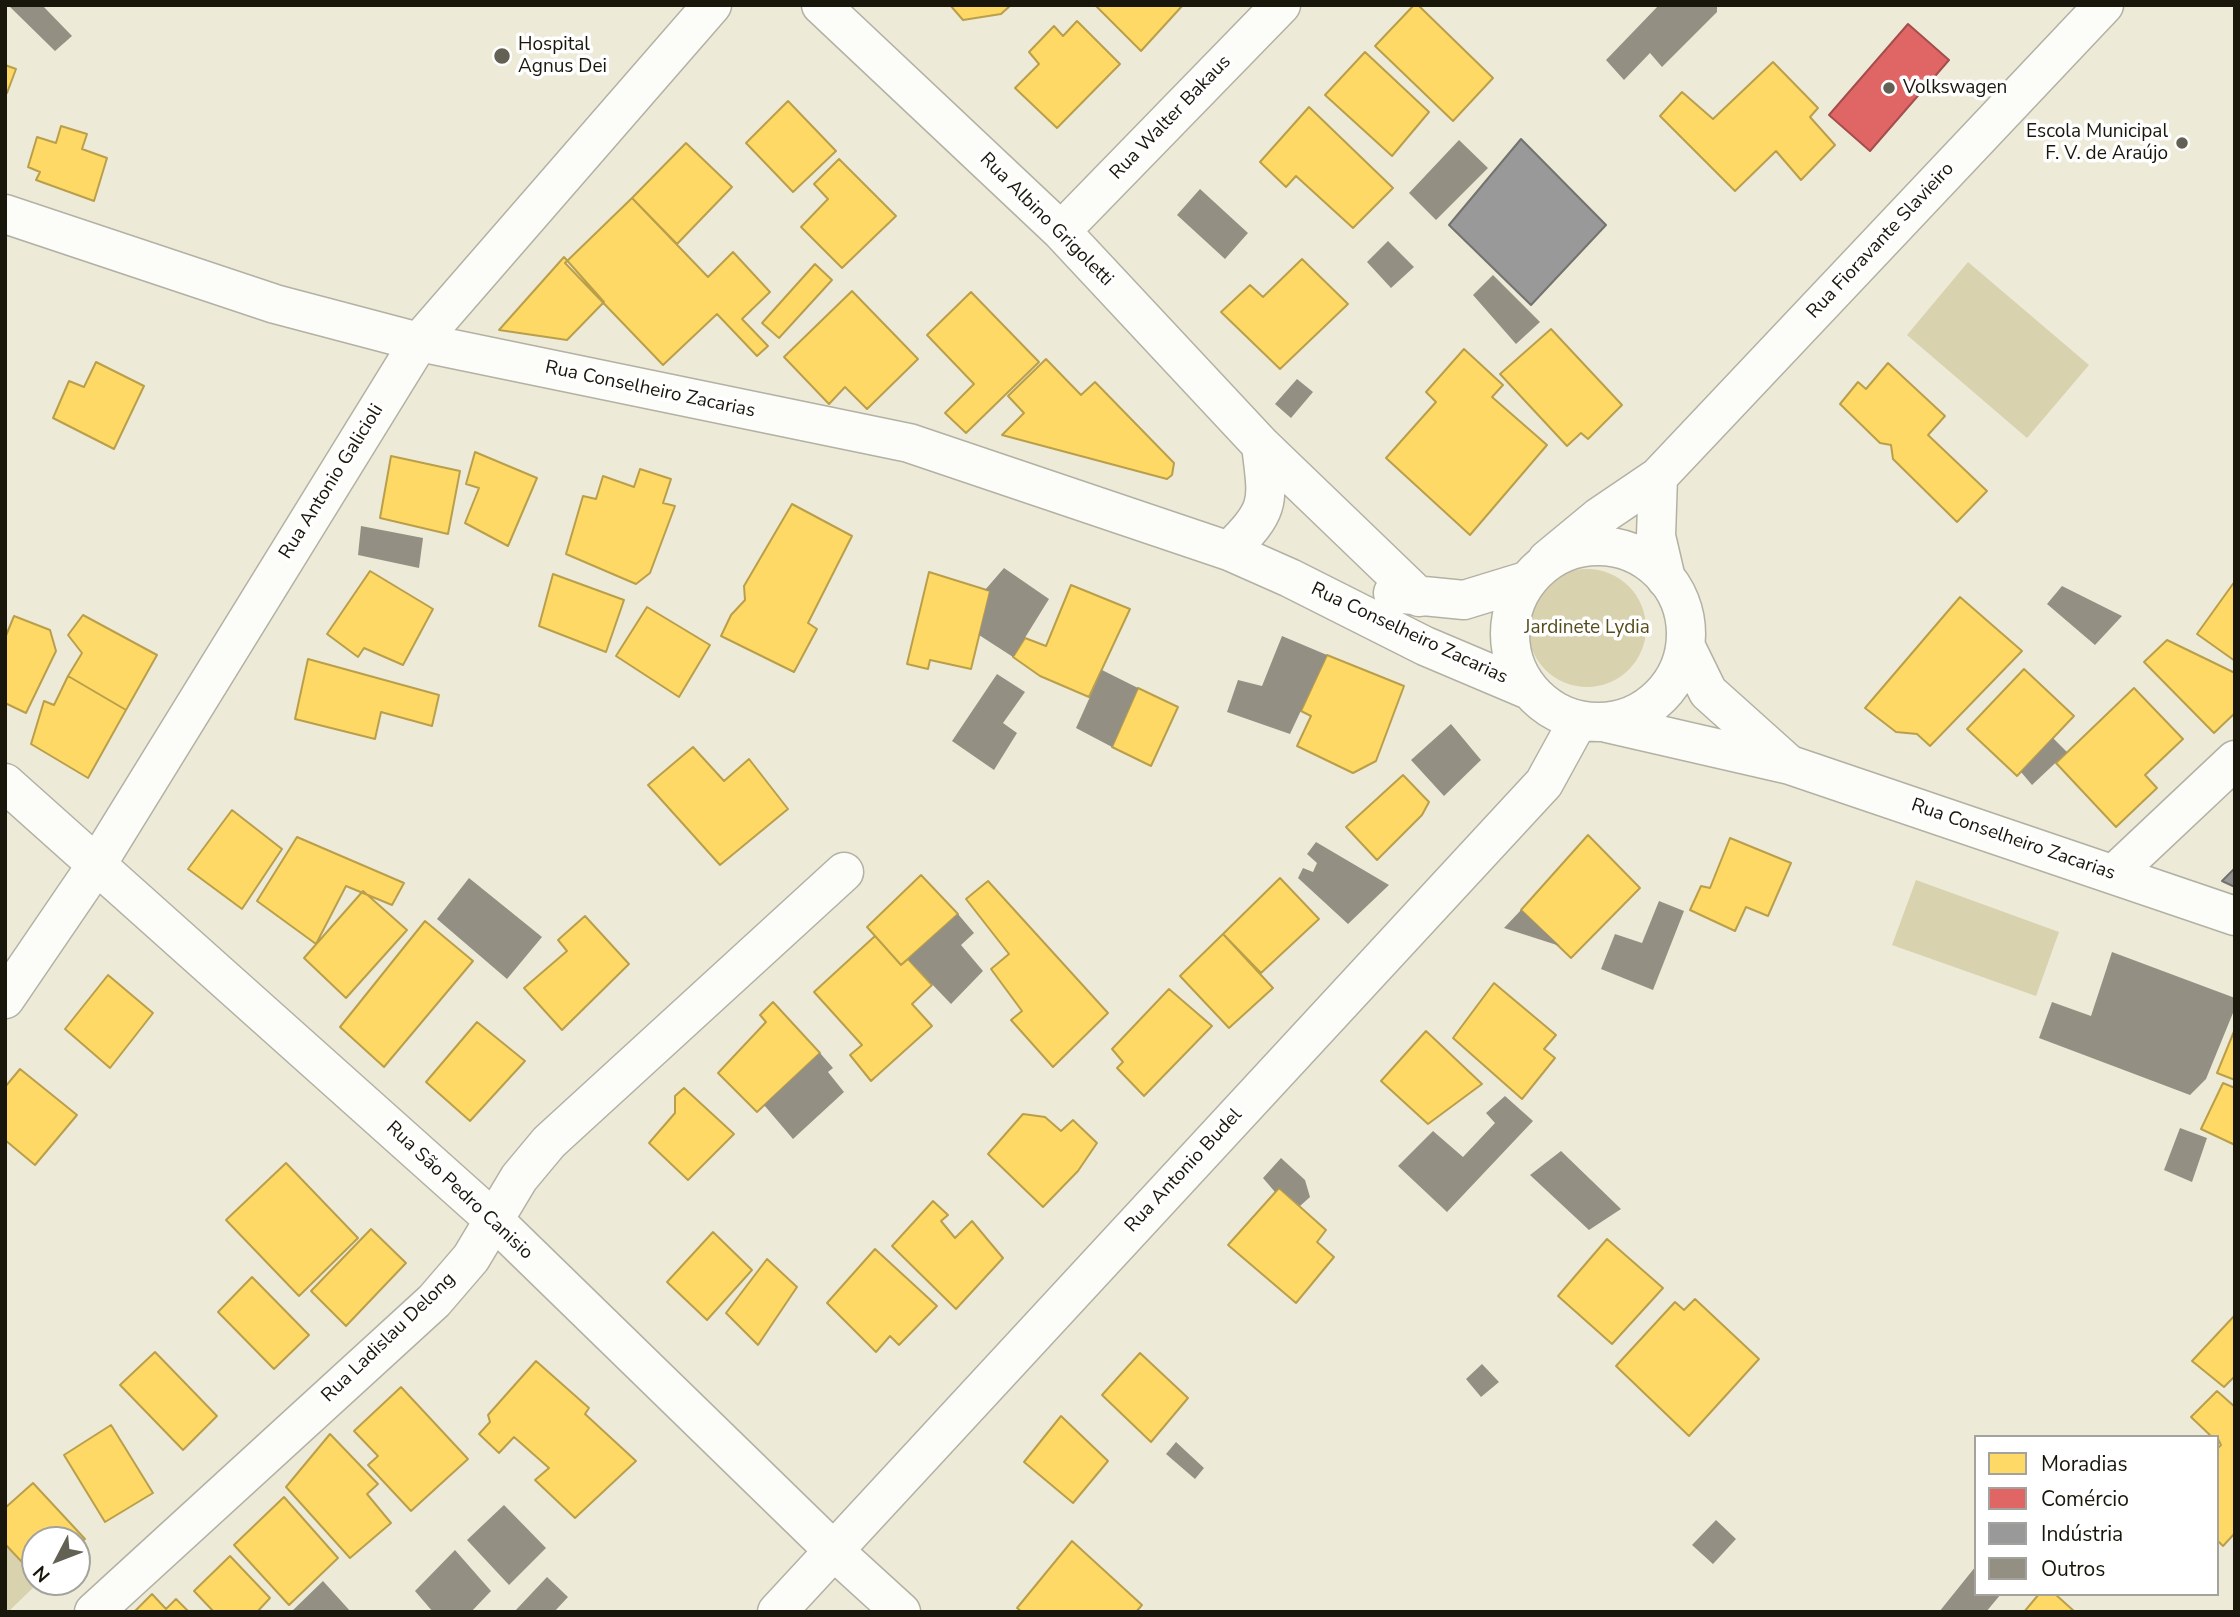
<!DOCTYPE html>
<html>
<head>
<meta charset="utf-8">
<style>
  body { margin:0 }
  #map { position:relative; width:2240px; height:1617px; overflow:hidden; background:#edead8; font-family:"Nunito Sans",sans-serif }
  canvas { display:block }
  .frame { position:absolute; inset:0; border:7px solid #19170b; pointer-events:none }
  .legend { position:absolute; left:1974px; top:1435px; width:245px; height:161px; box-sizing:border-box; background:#fff; border:2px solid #a3a29d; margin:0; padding:9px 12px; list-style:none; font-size:21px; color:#19170b }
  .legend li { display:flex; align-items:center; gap:14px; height:35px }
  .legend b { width:35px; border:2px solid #a3a29d }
  .north { position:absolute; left:21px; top:1526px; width:70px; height:70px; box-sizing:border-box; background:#fff; border:2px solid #a3a29d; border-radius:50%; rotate:228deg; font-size:19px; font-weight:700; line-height:28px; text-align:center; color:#19170b }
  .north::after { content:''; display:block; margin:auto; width:24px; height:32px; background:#636153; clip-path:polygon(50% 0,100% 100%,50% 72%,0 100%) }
</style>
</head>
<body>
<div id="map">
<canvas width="2240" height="1617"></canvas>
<div class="frame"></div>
<ul class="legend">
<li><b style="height:19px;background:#ffd966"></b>Moradias</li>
<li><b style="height:19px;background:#e06666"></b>Comércio</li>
<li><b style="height:19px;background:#999"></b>Indústria</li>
<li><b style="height:19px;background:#939083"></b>Outros</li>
</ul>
<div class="north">N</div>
</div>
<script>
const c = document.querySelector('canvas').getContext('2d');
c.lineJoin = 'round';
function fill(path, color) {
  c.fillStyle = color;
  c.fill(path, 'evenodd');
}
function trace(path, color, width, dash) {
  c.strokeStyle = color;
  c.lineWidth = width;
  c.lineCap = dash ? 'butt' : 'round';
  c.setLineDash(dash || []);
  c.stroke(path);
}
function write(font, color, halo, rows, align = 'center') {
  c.font = font + ' "Nunito Sans",sans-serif';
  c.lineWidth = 7;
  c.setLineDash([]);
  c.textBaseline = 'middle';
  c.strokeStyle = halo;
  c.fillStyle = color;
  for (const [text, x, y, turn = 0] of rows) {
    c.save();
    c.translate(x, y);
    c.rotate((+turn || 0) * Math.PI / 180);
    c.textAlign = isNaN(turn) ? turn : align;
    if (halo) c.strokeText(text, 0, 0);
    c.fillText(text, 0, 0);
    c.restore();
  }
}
fill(new Path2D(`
  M1968,262L2089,365L2027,438L1907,335Z
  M1528 628a59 59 0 1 1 118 0a59 59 0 1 1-118 0Z
  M1916,880L2059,932L2036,996L1892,945Z
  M5,1544L35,1576V1582H39L8,1612H5Z`), '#d9d2ae');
const homes = new Path2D(`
  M950,5H1011L1001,14L963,20Z
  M1183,5L1141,51L1096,6L1097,5Z
  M1414,5H1418L1493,78L1453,121L1375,46Z
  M1077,21L1120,64L1057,128L1015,88L1039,64L1029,52L1054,26L1063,36Z
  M1365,52L1429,112L1392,156L1325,95Z
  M1773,62L1818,108L1810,117L1835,145L1801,180L1776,151L1735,191L1660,116L1682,92L1713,119Z
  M5,65L16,69L7,93H5Z
  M788,101L836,151L793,192L746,143Z
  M1309,107L1393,188L1353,228L1296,176L1286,187L1260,162Z
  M61,126L87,134L82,149L107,158L94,201L36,180L40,172L28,167L37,137L56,143Z
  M686,143L732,187L677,244L632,198Z
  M839,159L896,216L842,268L801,227L828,199L814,184Z
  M632,198L708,277L733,252L770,292L742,319L768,346L757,356L717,314L663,365L565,263Z
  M564,257L604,302L567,340L499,330Z
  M1302,259L1348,304L1280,369L1221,312L1250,285L1263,297Z
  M815,264L832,280L779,338L762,323Z
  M852,291L918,359L867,409L845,387L829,404L784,357Z
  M971,292L1039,362L966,433L945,413L974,384L927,335Z
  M1551,329L1622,405L1588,439L1581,433L1567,446L1500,374Z
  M1464,349L1503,385L1492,397L1547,445L1470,535L1386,458L1436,402L1426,392Z
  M1046,359L1081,395L1095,382L1174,463L1172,475L1167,479L1002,435L1024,413L1008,396Z
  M96,362L144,386L114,449L53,418L69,381L84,387Z
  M1888,363L1945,416L1928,435L1987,491L1957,522L1893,459L1891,445L1880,443L1840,404L1858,382L1866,389Z
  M475,452L537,478L508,546L465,523L479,488L466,484Z
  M391,456L460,471L448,534L380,518Z
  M640,469L671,479L663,503L675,506L650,573L636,584L566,554L583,496L596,499L603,476L634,487Z
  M792,504L852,536L808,623L817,629L794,672L721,636L731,615L745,600L744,586Z
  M370,571L433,609L403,665L364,648L358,657L327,634Z
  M929,572L990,591L971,669L930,660L928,669L907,664Z
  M553,574L624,600L606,652L539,626Z
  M2235,581V661L2197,634Z
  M1071,585L1130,609L1089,697L1040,676L1013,657L1025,638L1046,646Z
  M1960,597L2022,651L1930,746L1917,734L1896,732L1865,708Z
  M647,607L710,645L679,697L616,656Z
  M83,615L157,655L126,710L68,676L82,653L68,635Z
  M14,616L50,630L56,651L26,713L5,703V638Z
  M2167,640L2235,673V713L2214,733L2144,662Z
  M1327,655L1404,686L1376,761L1353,773L1297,746L1311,716L1301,711Z
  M308,659L439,695L432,726L381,712L375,739L295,719Z
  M2024,669L2074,716L2017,776L1967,729Z
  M68,676L126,710L88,778L31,744L44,701L54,705Z
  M1138,688L1178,707L1151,766L1112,747Z
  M2134,688L2183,739L2145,775L2157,788L2116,827L2056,763Z
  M693,747L724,781L749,759L788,809L720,865L648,785Z
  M1403,775L1429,802L1422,815L1377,860L1346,827Z
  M232,810L282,849L242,909L188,869Z
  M1588,835L1640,888L1571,958L1521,910Z
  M297,837L404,883L392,905L346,886L316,944L257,901Z
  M1730,838L1791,863L1768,916L1746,907L1735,931L1690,910L1701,886L1710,888Z
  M921,875L958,914L901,965L867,927Z
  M1280,878L1319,919L1261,973L1223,934Z
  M988,881L1108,1013L1053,1067L1011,1020L1022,1011L991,969L1009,954L966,899Z
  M363,891L407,930L346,998L304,958Z
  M585,916L629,964L562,1030L524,988L567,951L558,940Z
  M425,921L473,961L384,1067L340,1027Z
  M1223,934L1273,988L1229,1028L1180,976Z
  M875,936L901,965L908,959L932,985L912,1004L932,1026L871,1081L850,1055L862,1045L814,992Z
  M108,975L153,1013L110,1068L65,1029Z
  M1494,983L1556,1035L1544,1049L1555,1058L1522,1099L1453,1038Z
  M1169,989L1212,1026L1144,1096L1117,1068L1123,1062L1112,1049Z
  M773,1002L820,1053L757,1112L718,1073L766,1022L760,1015Z
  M477,1022L525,1061L470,1121L426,1082Z
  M2235,1029V1080L2217,1073Z
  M1426,1031L1482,1084L1428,1124L1381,1081Z
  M20,1069L77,1115L35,1165L5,1140V1087Z
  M2223,1083L2235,1088V1145L2201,1129Z
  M684,1088L734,1134L688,1180L649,1143L675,1113V1096Z
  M1023,1114L1045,1117L1061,1131L1073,1120L1097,1143L1078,1171L1043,1207L988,1154Z
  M286,1163L358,1238L299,1296L226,1220Z
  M1279,1188L1326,1230L1317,1242L1334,1257L1296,1303L1228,1245Z
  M933,1201L948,1215L941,1221L955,1238L972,1221L1003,1258L956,1309L892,1246Z
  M371,1229L406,1263L346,1326L311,1291Z
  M713,1232L752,1270L707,1320L667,1282Z
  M1607,1239L1663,1288L1612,1344L1558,1296Z
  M875,1249L937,1306L899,1345L890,1336L876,1352L827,1303Z
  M767,1259L797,1287L758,1345L726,1313Z
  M252,1277L309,1335L274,1369L218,1312Z
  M1695,1299L1759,1359L1689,1436L1616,1366L1675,1302L1684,1310Z
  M2235,1315V1376L2224,1387L2192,1361Z
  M155,1352L217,1416L183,1450L120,1385Z
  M1140,1353L1188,1398L1151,1442L1102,1395Z
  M536,1361L589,1408L585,1414L636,1461L575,1518L535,1480L549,1468L514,1437L499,1453L479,1434L490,1422L488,1415Z
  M401,1387L468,1459L411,1511L368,1465L378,1456L354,1431Z
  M2217,1391L2235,1407V1533L2223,1546L2217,1540V1449L2221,1445L2217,1437H2212L2191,1417Z
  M1061,1416L1108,1461L1073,1503L1024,1462Z
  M111,1425L153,1493L105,1522L64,1455Z
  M330,1434L378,1484L367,1494L391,1523L350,1558L286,1487Z
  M33,1483L85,1539L77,1546V1540H35V1576L5,1544V1508Z
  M284,1497L338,1558L289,1605L234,1545Z
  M1072,1541L1142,1605L1136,1612H1022L1017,1608Z
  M230,1556L270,1598L257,1612H214L194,1591Z
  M152,1594L166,1609L176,1599L189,1612H134Z
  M2039,1594H2055L2075,1612H2024Z`);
fill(homes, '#ffd966');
trace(homes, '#ba9f4b', 2);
const shops = new Path2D(`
  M1908,24L1949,60L1870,151L1829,115Z`);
fill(shops, '#e06666');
trace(shops, '#a44e4b', 2);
const industry = new Path2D(`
  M1521,139L1606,225L1531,305L1449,225Z
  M2235,868V887L2222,881Z`);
fill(industry, '#999');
trace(industry, '#73726e', 2);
fill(new Path2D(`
  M8,5H42L72,36L55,51Z
  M1659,5H1717V12L1662,67L1650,53L1624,80L1606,60Z
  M1459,140L1488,168L1436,220L1409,193Z
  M1200,189L1248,233L1225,259L1177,215Z
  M1388,241L1414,267L1391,288L1367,262Z
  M1493,275L1540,322L1516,344L1473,295Z
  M1297,379L1313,392L1291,418L1275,404Z
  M361,526L423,538L419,568L358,555Z
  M1004,568L1049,599L1013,657L979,635L990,591L985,590Z
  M2062,586L2122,616L2095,645L2047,604Z
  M1282,636L1327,655L1290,734L1227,712L1238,680L1262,686Z
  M1102,670L1138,688L1112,747L1076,728Z
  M997,674L1025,692L1003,723L1017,733L994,770L952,741Z
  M1451,724L1481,760L1444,796L1411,760Z
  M2053,738L2067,752L2032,785L2021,772Z
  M1316,842L1389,885L1348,924L1298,878L1303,868L1313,872L1317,863L1307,854Z
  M469,878L542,937L507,979L437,919Z
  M1659,901L1684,911L1653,990L1601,969L1615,934L1642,943Z
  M1521,910L1560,946L1504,928Z
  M958,914L974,933L961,945L983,971L951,1004L908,959Z
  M2112,952L2235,998V1008L2206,1079L2190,1095L2039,1038L2052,1002L2091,1016Z
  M820,1053L833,1068L828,1072L844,1092L793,1139L764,1105Z
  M1505,1096L1533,1121L1447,1212L1398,1166L1433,1131L1463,1157L1495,1123L1486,1113Z
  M2180,1128L2207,1138L2192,1182L2164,1170Z
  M1561,1151L1621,1209L1589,1230L1530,1175Z
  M1281,1158L1305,1180L1310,1197L1300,1206L1279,1188L1275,1192L1263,1178Z
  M1482,1364L1499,1382L1481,1397L1466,1379Z
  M1176,1442L1204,1468L1195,1479L1166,1454Z
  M504,1505L546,1548L509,1585L467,1540Z
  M1716,1520L1736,1539L1713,1564L1692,1545Z
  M455,1550L491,1591L471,1612H433L415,1591Z
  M1976,1566V1594H2001L1986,1612H1939Z
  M547,1577L568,1597L554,1612H514Z
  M323,1581L351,1612H291Z`), '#939083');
const minor = new Path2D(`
  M821,5L1061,231L1261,445L1419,597
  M5,214L275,304L419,342L909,443L1229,551L1290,578L1425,646L1529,690
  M1061,231L1281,5
  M1658,477L1656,536L1666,579
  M1510 634a88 88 0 1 1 176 0a88 88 0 1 1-176 0Z
  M1229,551C1272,508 1268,503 1261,445
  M1547,560L1599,517L1658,477L2104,5
  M1393,593L1464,600L1526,581
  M1686,647L1708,692L1786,762
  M1607,723L1790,765L2235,916
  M5,783L495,1221L833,1550L901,1612
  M2114,874L2235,760
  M5,999L97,864L419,342L712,5
  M94,1612L434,1301L471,1258L519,1178L549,1142L844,872
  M777,1612L1544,783L1578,721`);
trace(minor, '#b3b1a3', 41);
trace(minor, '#fcfcf9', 38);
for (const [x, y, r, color] of [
  [502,56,9,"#636153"],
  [1889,88,7,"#636153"],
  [2182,143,7,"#636153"]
]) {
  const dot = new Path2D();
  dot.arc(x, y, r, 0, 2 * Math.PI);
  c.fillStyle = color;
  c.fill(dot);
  trace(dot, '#fff', 2.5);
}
write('19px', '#19170b', '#fff', [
  ["Hospital",518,45],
  ["Agnus Dei",518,67],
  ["Volkswagen",1903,88],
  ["Escola Municipal",2168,132,"right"],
  ["F. V. de Araújo",2168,154,"right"]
], 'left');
write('19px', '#19170b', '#fff', [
  ["Rua Walter Bakaus",1171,118,-46],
  ["Rua Albino Grigoletti",1046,220,45],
  ["Rua Fioravante Slavieiro",1881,241,-47],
  ["Rua Conselheiro Zacarias",650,390,12],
  ["Rua Antonio Galicioli",332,482,-58],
  ["Rua Conselheiro Zacarias",1409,634,25],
  ["Rua Conselheiro Zacarias",2013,840,19],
  ["Rua Antonio Budel",1184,1171,-47],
  ["Rua São Pedro Canisio",459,1191,43],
  ["Rua Ladislau Delong",389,1338,-44]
]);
write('19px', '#564d1a', '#fff', [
  ["Jardinete Lydia",1587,628]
]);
</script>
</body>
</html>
